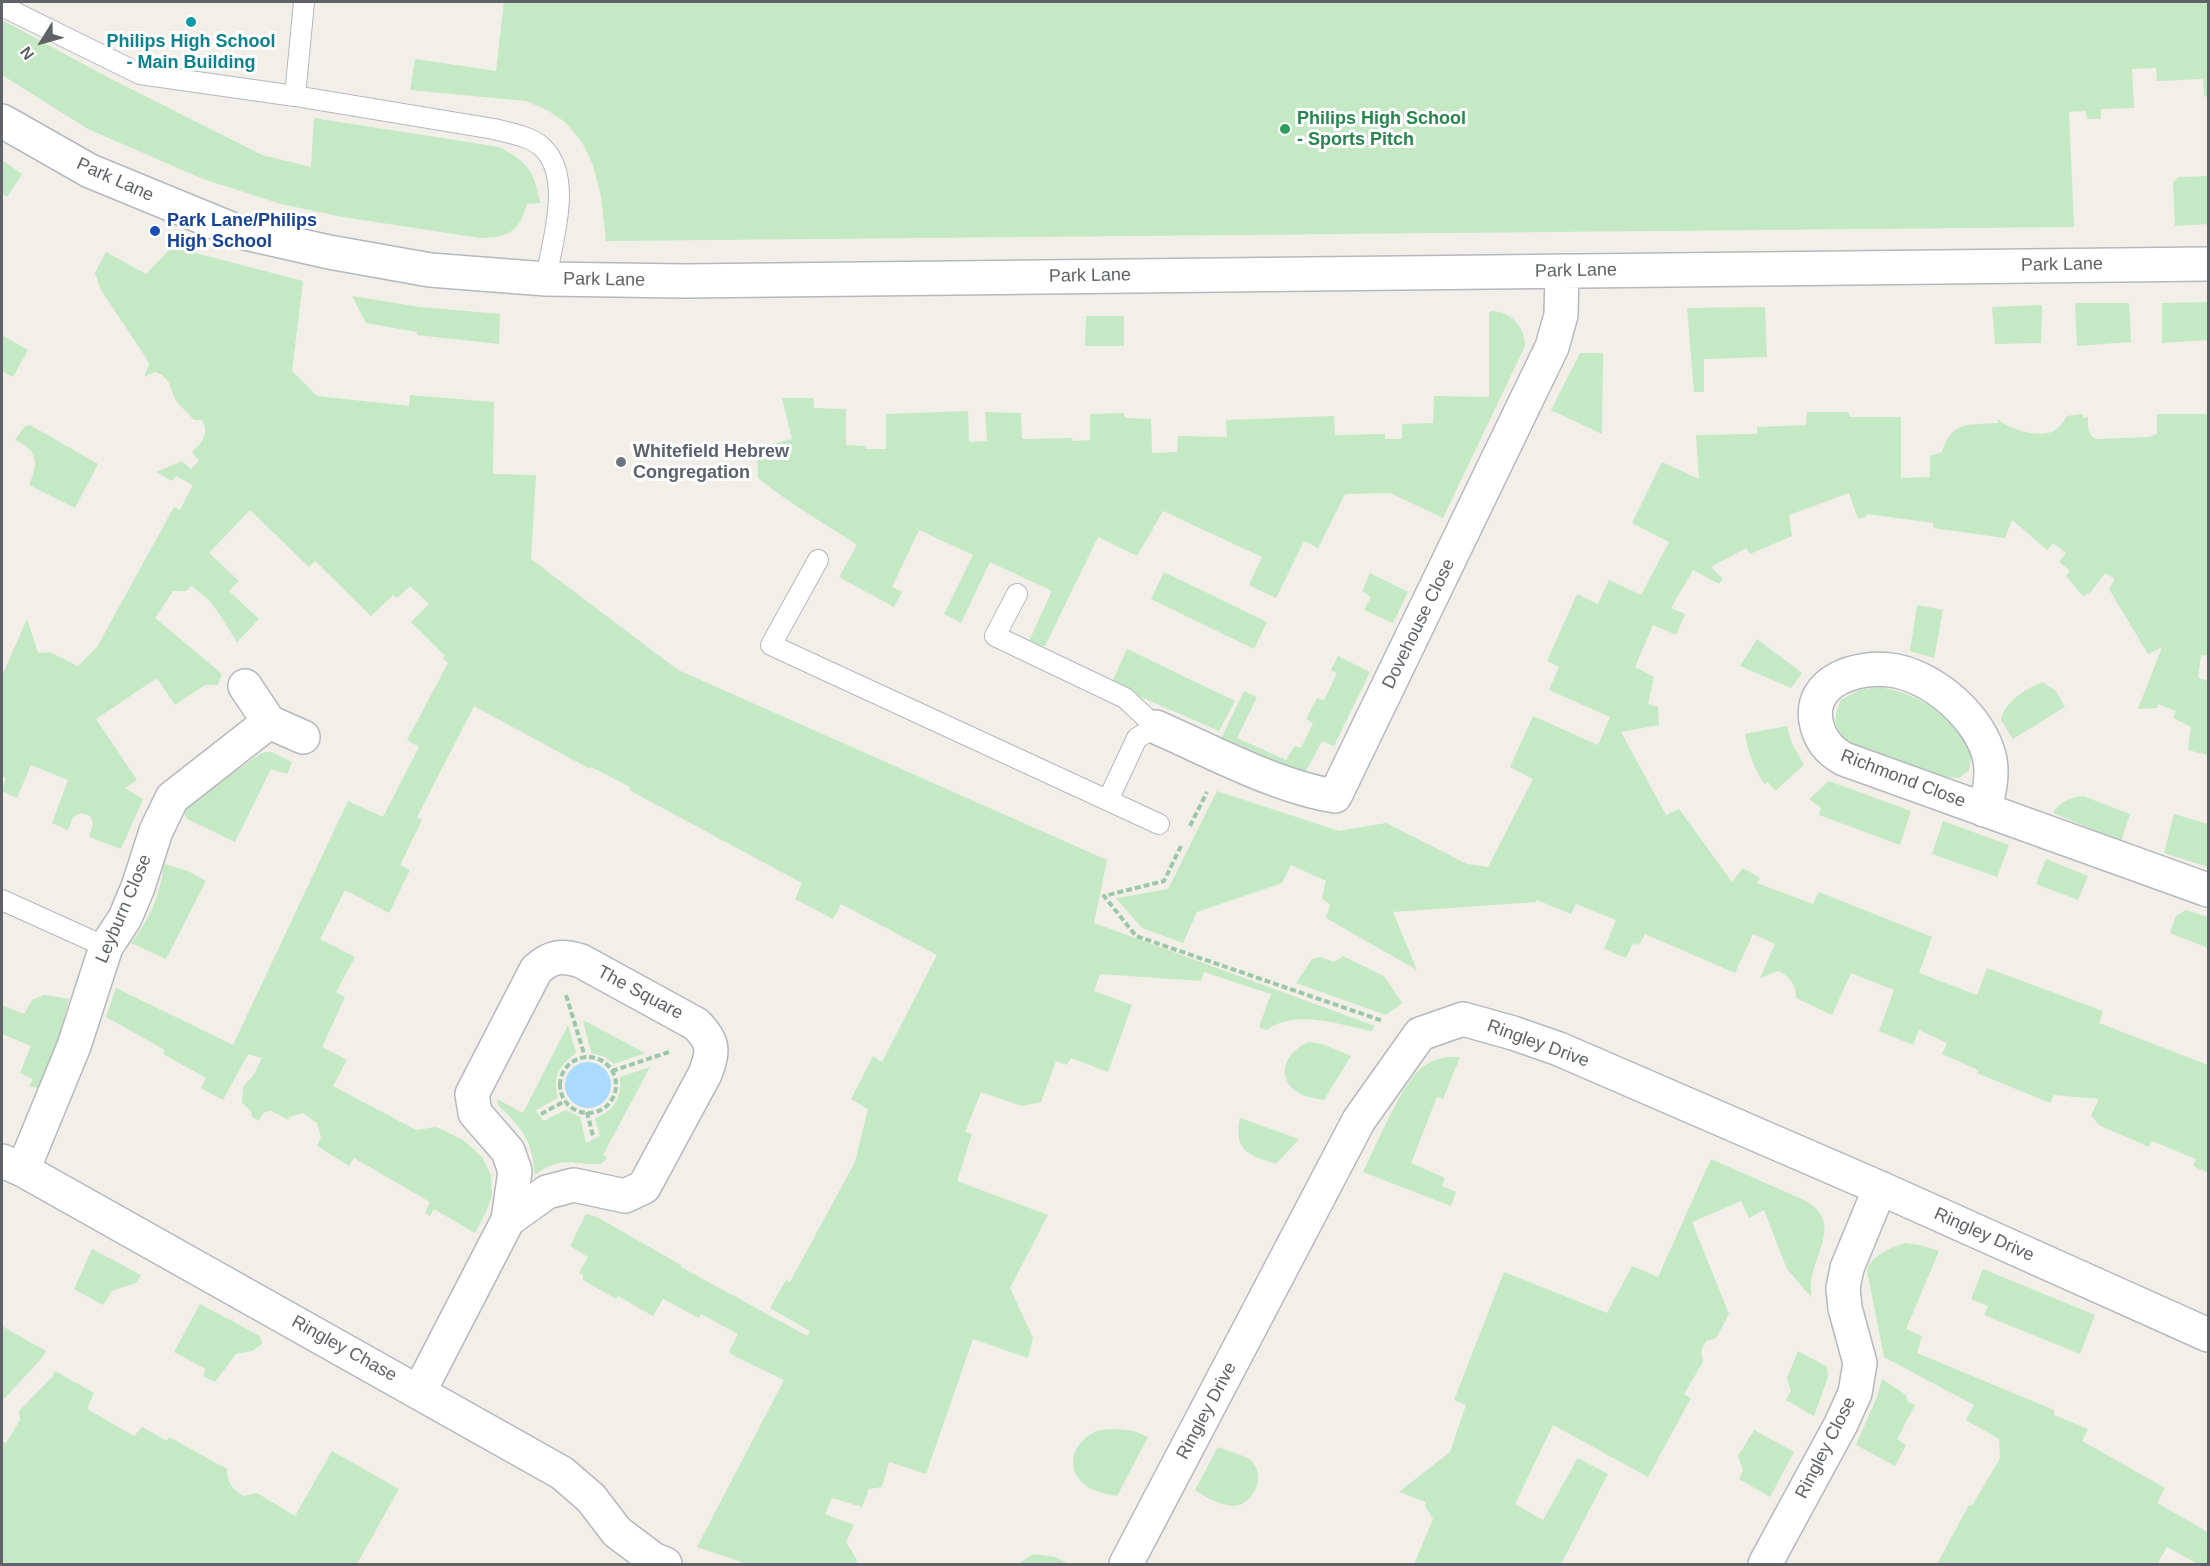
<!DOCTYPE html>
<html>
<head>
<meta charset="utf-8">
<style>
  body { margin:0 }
  #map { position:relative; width:2210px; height:1566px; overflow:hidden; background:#f1efe8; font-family:Helvetica,sans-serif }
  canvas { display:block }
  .frame { position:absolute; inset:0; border:3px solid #5f6368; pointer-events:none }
  .north { position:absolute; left:12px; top:12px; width:60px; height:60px; -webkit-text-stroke:4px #fff; paint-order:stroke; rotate:233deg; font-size:16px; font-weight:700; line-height:24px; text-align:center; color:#5f6368 }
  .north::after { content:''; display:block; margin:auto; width:21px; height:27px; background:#5f6368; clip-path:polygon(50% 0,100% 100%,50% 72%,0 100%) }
</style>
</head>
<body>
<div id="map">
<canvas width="2210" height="1566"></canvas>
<div class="frame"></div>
<div class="north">N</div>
</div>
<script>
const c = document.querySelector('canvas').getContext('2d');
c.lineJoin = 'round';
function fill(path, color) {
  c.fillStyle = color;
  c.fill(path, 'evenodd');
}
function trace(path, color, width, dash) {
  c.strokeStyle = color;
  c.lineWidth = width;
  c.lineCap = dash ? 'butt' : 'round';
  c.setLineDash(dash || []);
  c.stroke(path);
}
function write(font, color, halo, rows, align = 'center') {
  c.font = font + ' Helvetica,sans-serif';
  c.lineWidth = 6;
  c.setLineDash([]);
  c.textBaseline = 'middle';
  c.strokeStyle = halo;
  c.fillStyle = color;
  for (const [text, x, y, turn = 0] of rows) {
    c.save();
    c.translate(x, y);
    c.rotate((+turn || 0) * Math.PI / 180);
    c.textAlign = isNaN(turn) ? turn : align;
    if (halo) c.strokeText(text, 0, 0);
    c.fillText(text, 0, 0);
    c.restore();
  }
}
fill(new Path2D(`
  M504,2H2208V96L2204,97L2203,79L2157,81L2156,68L2132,69L2134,108L2101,109V119H2087L2086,111L2069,112L2074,227L606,241L601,196L593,165L582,142L565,122L547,110L526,101L410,90L415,59L496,71Z
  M2,20L111,79L262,155L311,167L314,118L499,147C527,161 535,172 540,203L527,204C519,232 509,237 480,238L343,217L281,204L203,179L88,129L2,75Z
  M2,160L22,174L7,197L2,194Z
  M2208,176V224L2175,226L2173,182L2179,177Z
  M172,247L303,281L292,371L317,396L409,406L410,395L494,402L493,474L536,475L531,559L678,670L1107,860L1094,923L1375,1026L1371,1031C1337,1024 1297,1009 1266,1030L1259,1027L1271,994L1204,972L1201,981L1100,974L1094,991L1132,1005L1108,1072L1071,1058L1067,1065L1056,1061L1041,1102L1022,1106L981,1092L965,1132L972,1134L957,1181L1048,1215L1010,1288L1033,1338L1028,1358L973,1339L926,1474L889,1462L882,1487L869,1489L862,1507L832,1498L825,1514L854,1525L846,1542L857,1560L856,1564H747L697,1547L784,1380L736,1357L729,1352L738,1334L701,1314L699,1318L663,1299L653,1316L618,1296L616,1299L583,1280V1275L579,1273L588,1257L570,1246L586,1214L597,1217L681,1265V1267L807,1336L810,1331L770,1308L786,1280L790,1282L855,1162L868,1109L851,1099L873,1056L882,1062L937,955L841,904L833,919L795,899L802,883L629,790L630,787L591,767L590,769L474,706L417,817L422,820L400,865L410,870L389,913L345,890L320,939L355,957L336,992L345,997L322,1047L347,1060L333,1086L416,1130L436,1127L447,1132L463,1140L482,1157L491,1175L492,1196L486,1212L475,1233L434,1209L430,1216L425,1213L430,1202L354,1158L349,1166L317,1146L321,1137L317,1123L303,1113L289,1117L288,1120L272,1111L265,1112L258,1121L251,1116L252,1113L242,1102L243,1087L253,1076L262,1058L248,1054L223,1100L201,1088L206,1078L163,1054L165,1050L106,1017L116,988L233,1045L348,801L383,817L419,747L407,740L448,663L443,658L445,656L411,622L429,604L410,586L397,598L393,595L371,616L315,561L309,567L250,510L209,553L239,581L229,591L259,619L237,642L216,609L208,599L191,586L186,591H173L155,618L222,674L218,685H205L175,705L157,678L96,719L137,780L125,788L143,799L121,849L89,837L93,824L90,816L81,813L73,817L68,830L52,823L68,780L31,765L17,798L2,791L6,778L2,776V670L4,671L27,619L38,653L50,652L78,666L97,647L174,507L180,510L193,485L176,476L172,481L156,472L182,461L191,469L199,461L192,452C202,443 210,433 202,420H194C189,414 182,408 177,402C169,390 173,378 155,372L144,377L149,365L147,359L101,290L95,273L106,252L146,274Z
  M352,296L420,307L500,314L499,344L417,335V332L366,323Z
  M2208,302V340L2162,343V303Z
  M2075,303H2129L2131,342L2077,346Z
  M2042,305L2041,343L1995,344L1992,307Z
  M1765,307L1767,357L1704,359V392H1694L1687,308Z
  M1491,311C1510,311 1525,326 1525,346L1443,518L1390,493L1345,494L1318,548L1304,541L1276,598L1249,585L1262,557L1163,511L1137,556L1098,537L1045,646L1028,643L1052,591L990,562L961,623L944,614L973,555L919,530L892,587L902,592L894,607L839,577L857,545C824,523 789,503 758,478L757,448L792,439L782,398H813L814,408L846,409V445L865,446L866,449H886V414L968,411L969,442L987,441L985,412L1021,413L1022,439L1072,438L1073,441L1090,440V414L1124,413L1125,418L1151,419L1152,453L1177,452L1178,436L1227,437L1226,420L1334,416L1335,435L1385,434V439H1402V424L1433,423L1434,396L1489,397V314Z
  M1086,316H1124V346H1085Z
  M2,335L28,350L13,377L2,371Z
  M1580,353H1603L1602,434L1551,410Z
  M1807,412H1848L1850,417H1901V478L1930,477V456L1942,452C1952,420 1969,425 1998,423V419C2009,430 2039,438 2054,431C2060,427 2064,421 2067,416L2083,414V418L2088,417C2088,426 2087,435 2096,439L2149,437L2157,434V414H2208V656L2201,655L2198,678L2208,681V755L2188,750L2191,727L2173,718L2176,711L2158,704L2157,708L2138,709L2162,647L2148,654L2109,589L2115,579L2105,573L2091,592L2083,596L2066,576L2070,571L2059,562L2066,553L2053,543L2047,550L2012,520L2005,538L1933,528V523L1867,514L1866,517L1858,519L1849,493L1789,515L1792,536L1750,554L1746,548L1711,567L1723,579L1719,584L1693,570L1671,608L1685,614L1676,635L1653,625L1635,667L1654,677L1648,704L1658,707L1659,725L1621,732L1666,815L1679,809L1732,882L1743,868L1760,878L1757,883L1813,904L1819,892L1932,937L1919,973L1977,995L1987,968L2103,1011L2099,1023L2208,1065V1173L2193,1166L2196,1159L2152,1141L2149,1147L2099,1125L2091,1115L2099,1099L2054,1095L2050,1103L1977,1073L1978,1070L1942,1054L1947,1043L1919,1030L1913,1045L1879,1031L1894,990L1851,973L1832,1015L1796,998C1796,985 1791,977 1778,971L1760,978L1775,944L1753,934L1735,973L1645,934L1639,945L1633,943L1626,958L1604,949L1616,920L1576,904L1571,914L1537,900L1536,902L1393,912L1417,970L1326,918L1330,905L1322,898L1326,881L1291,865L1282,883L1197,912L1183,943L1142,928L1116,898L1168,889L1217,791L1339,831L1386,823L1467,864L1488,867L1533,779L1510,767L1533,716L1598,745L1610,717L1549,690L1559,667L1547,661L1577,594L1598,604L1609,580L1641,595L1669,542L1632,523L1662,462L1699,479L1696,435L1757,434V427L1806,425Z
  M30,425L98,464L75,508L29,485C39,463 38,450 15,440L24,427Z
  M1164,572L1267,622L1254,649L1151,599Z
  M1370,573L1408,592L1393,623L1364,610L1371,597L1362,591Z
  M1917,605L1943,610L1934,658L1910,651Z
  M1757,639L1802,673L1791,688L1740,666Z
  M1127,649L1235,701L1219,731L1111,684Z
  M1338,656L1370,672L1334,746L1322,741L1305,773L1216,749L1244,691L1257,697L1237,738L1286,760L1295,746L1301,748L1313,723L1306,719L1317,698L1324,700L1337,673L1331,670Z
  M2042,682L2056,691L2065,707L2013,739L2001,720C2005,701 2024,690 2042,682Z
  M1879,687C1920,694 1953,716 1972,753L1969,770L1959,778L1947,777L1850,745C1834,732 1832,719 1841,700L1859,690Z
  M1787,726L1792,744L1804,765L1775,791L1768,782L1764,784C1754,767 1748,753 1745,734Z
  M266,752H272L292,762L287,774L271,769L235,842L187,819L183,812L185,807L260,754Z
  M1829,781L1911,811L1900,845L1819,815L1821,808L1809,799Z
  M2083,796L2130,814L2121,841L2053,813C2059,802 2071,797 2083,796Z
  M2174,814L2208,824V867L2164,853Z
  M1943,821L2009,845L1997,877L1932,854Z
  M2046,859L2088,876L2078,900L2036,884Z
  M164,864L188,871L206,881L166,959L131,943C149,921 161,893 164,864Z
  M2186,910L2208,917V948L2170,933L2176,916Z
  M1343,956L1384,976L1402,1003L1386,1015L1296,983L1312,959L1321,957L1334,962Z
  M45,995L69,999L57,1045L41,1089L29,1086L33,1079L20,1073L31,1046L2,1034V1005L24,1014L33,999Z
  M583,1020L645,1053L614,1064L605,1057L591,1053Z
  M568,1025L576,1053C559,1066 552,1077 558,1098L536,1110L543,1121L566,1110L580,1117L586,1143L600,1136L595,1118C614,1111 622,1098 620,1077L650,1067L603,1155L607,1158L601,1164C570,1165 563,1155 535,1175C532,1140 523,1129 498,1105L497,1099L523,1113Z
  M1309,1042L1322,1044L1351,1056L1324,1100C1314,1098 1304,1097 1296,1091C1274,1075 1288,1050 1309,1042Z
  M1447,1057H1460L1443,1099L1437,1097L1411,1163L1445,1178L1442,1186L1456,1192L1451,1206L1363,1172C1376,1146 1401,1085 1421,1068C1429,1062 1437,1059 1447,1057Z
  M1240,1118L1299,1139L1276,1164C1247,1154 1234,1152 1240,1118Z
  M1711,1159L1804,1200C1841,1220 1818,1247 1812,1277C1810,1283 1811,1290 1811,1297L1787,1269L1764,1210L1749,1218L1741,1201L1692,1222L1729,1314L1716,1338L1706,1341L1701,1351L1703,1362L1684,1394L1691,1398L1648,1477L1553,1425L1515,1504L1543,1520L1578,1458L1608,1474L1561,1564H1414L1433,1519L1425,1506L1426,1502L1399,1492L1450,1452L1466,1405L1454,1400L1504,1272L1607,1313L1632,1266L1658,1277Z
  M1905,1243L1920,1245L1939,1251L1906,1329L1922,1336L1917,1353L2054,1410V1415L2088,1429L2082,1441L2165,1488L2157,1503L2208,1532V1548L2206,1552L2208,1554V1564H2198L2167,1547L2157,1564H1937L1969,1505L1972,1506L2000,1458L1999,1439L1966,1420L1974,1405L1884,1357L1867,1270C1873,1254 1890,1248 1905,1243Z
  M92,1249L141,1275L136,1283L112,1291L103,1305L74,1289Z
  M1983,1269L2095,1315L2080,1354L1984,1315L1988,1306L1971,1299Z
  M200,1304L260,1336L262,1344L252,1351L236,1354L215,1382L203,1376L206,1369L174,1352Z
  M2,1326L46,1351L42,1358L2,1401Z
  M1798,1351L1827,1367L1828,1377L1814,1416L1786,1400L1791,1391L1787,1378Z
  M55,1371L94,1393L87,1409L134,1436L142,1427L167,1441L169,1437L227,1469C227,1483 232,1488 243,1496L257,1493L295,1516L332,1451L399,1489L357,1564H2V1441L6,1443L20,1420L19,1411L52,1377Z
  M1882,1379L1906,1395L1908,1402L1915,1405L1897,1439L1906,1445L1895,1466L1856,1445L1877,1397Z
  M1114,1429L1134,1431L1148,1437L1117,1496C1106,1494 1095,1492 1085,1485C1064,1468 1073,1442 1095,1432C1100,1429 1108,1430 1114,1429Z
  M1754,1430L1794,1452L1770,1497L1739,1479L1743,1470L1738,1456Z
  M1218,1447C1227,1451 1240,1454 1249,1459C1266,1472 1257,1499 1239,1505C1227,1509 1205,1497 1195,1490Z
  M1033,1554L1055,1557L1069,1564H1018Z`), '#c5e8c5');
fill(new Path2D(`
  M565 1085a23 23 0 1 1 46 0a23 23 0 1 1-46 0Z`), '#aadaff');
const lane = new Path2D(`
  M2,6L140,74L295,96L494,129C509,133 530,136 542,147C574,177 552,241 546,279
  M295,96L304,2
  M818,560L771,645L1159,824
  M1017,594L995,636L1125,698L1156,727L1137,738L1108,800
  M2,900L106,947`);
const street = new Path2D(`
  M2,121L90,171L236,231L329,252L430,270L546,279L684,281L2208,264
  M245,686L269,722L303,737
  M1156,727C1211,751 1277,787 1335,796L1552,347L1561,315L1562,271
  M1984,810C1989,793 1993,778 1990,760C1982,718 1932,675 1890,670C1858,666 1809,680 1816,721C1819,739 1829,751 1844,759L2205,889L2208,890
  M2,1161L23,1170L562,1473L591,1498L617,1532L653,1559L665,1564
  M23,1170L74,1046L106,947L125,918L138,887L156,831L172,798L269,722
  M419,1392L508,1220L515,1171L508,1151L475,1113L472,1094L536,970C551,956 562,955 581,961L696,1024C714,1042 714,1050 705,1074L644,1187L625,1196L574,1185L547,1192L508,1220
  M1126,1564L1359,1120L1420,1034L1463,1019L1513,1033L1559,1049L1880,1188L2208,1335
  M1765,1564L1841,1424L1855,1393L1860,1363L1845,1308L1843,1288L1847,1268L1880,1188`);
trace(lane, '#b5b8bc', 22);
trace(street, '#b5b8bc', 36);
trace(new Path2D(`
  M1190,826L1207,792
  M1181,846L1164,881L1104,896L1136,936L1383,1021
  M566,995L585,1057
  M560 1085a28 28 0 1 1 56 0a28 28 0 1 1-56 0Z
  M612,1071L669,1052
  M587,1112L593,1136
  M541,1114L565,1101`), '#9cc7a9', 4, [6, 3]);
trace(lane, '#fff', 20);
trace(street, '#fff', 33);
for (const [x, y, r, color] of [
  [191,22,6,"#0f9aa8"],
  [1285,129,6,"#2e9e5b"],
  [155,231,6,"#1a4fb4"],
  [621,462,6,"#6b7280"]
]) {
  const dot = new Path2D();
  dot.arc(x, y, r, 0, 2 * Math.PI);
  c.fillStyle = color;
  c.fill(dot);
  trace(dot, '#fff', 2);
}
write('bold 18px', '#0d838f', '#fff', [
  ["Philips High School",191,42],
  ["- Main Building",191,63]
]);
write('bold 18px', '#27864d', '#fff', [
  ["Philips High School",1297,119],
  ["- Sports Pitch",1297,140]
], 'left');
write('18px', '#5f6368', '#fff', [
  ["Park Lane",115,180,24],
  ["Park Lane",2062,265,-1],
  ["Park Lane",1576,271,-1],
  ["Park Lane",1090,276,-1],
  ["Park Lane",604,280,1],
  ["Dovehouse Close",1419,624,-64],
  ["Richmond Close",1903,779,21],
  ["Leyburn Close",124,909,-67],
  ["The Square",640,993,28],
  ["Ringley Drive",1538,1044,20],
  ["Ringley Drive",1984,1235,24],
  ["Ringley Chase",344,1349,29],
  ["Ringley Drive",1207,1411,-62],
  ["Ringley Close",1826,1448,-63]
]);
write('bold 18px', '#164399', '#fff', [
  ["Park Lane/Philips",167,221],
  ["High School",167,242]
], 'left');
write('bold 18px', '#5b616d', '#fff', [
  ["Whitefield Hebrew",633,452],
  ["Congregation",633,473]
], 'left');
</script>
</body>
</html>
